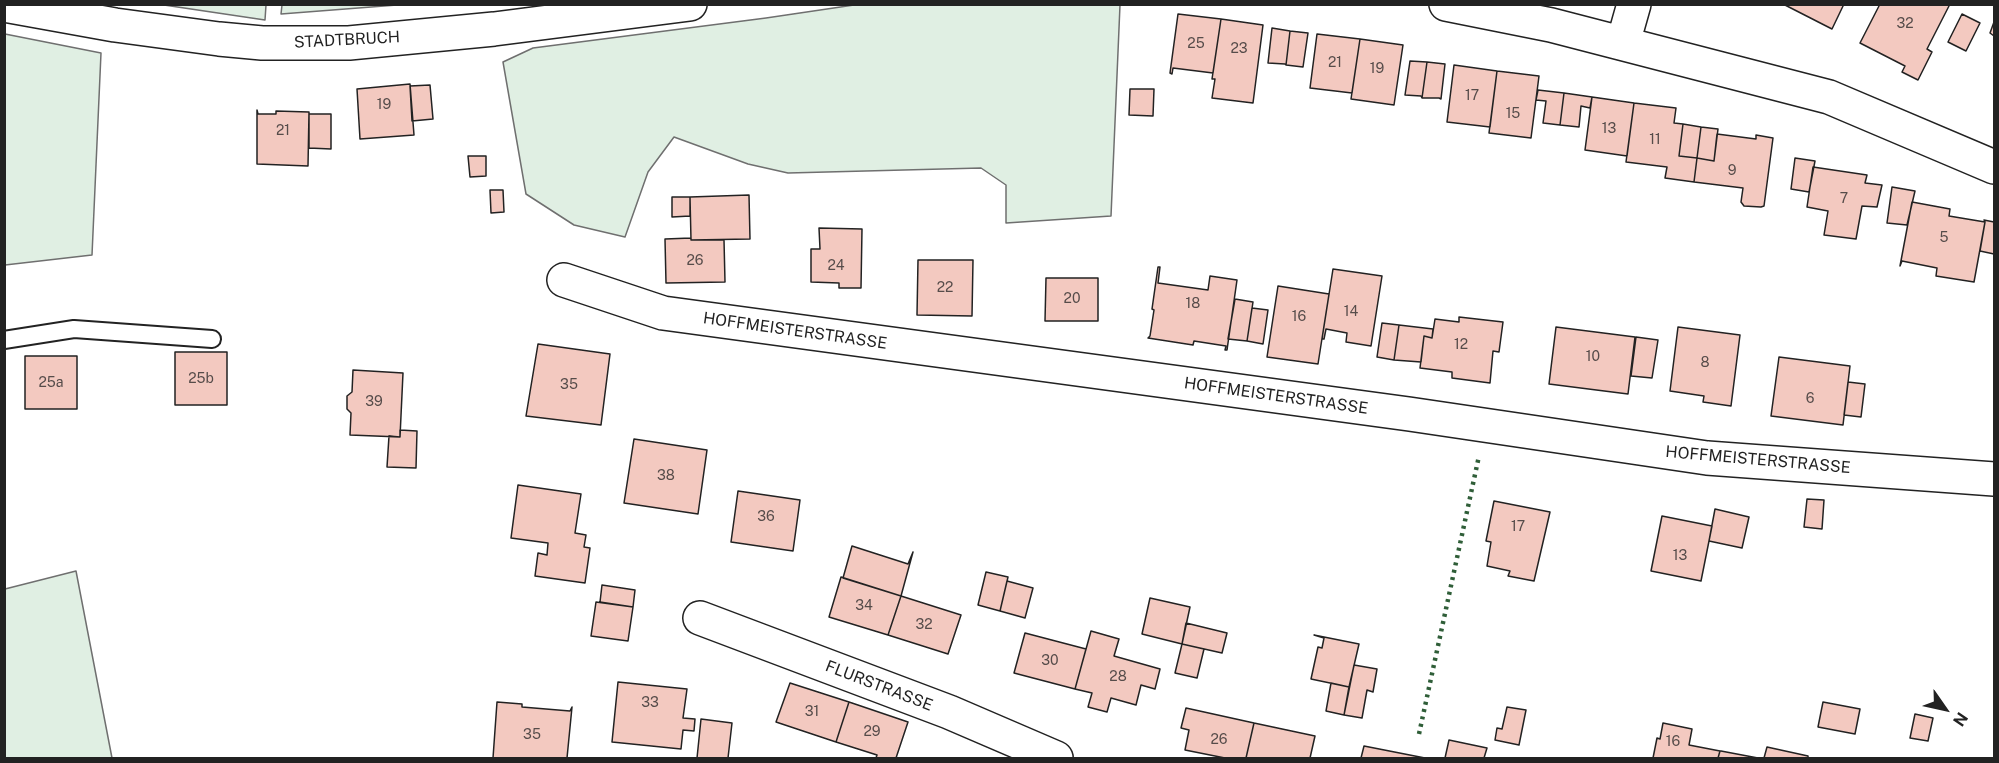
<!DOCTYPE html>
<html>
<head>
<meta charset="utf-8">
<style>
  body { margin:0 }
  #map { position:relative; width:1999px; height:763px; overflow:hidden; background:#fff; font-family:"Public Sans",sans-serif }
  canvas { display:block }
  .frame { position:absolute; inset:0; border:6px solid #222; pointer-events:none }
  .north { position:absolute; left:1915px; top:679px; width:60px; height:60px; -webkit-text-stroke:4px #fff; paint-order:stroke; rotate:124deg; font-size:16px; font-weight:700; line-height:24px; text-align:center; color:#222 }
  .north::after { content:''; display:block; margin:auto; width:21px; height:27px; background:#222; clip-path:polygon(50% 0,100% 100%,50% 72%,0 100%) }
</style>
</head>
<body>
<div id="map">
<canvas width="1999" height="763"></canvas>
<div class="frame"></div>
<div class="north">N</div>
</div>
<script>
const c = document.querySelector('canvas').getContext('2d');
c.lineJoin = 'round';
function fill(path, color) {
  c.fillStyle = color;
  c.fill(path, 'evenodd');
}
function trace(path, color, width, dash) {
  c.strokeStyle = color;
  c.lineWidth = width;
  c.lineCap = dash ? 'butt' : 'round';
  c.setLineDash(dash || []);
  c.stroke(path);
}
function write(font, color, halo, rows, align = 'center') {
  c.font = font + ' "Public Sans",sans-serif';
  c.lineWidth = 4.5;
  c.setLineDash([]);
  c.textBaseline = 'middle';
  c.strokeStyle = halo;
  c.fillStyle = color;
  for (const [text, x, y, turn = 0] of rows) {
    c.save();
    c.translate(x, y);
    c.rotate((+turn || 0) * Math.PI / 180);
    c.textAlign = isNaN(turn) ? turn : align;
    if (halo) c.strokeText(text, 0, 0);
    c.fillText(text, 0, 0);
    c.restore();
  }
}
const green = new Path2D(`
  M164,5L266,4V5L265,20Z
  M282,5V4L397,5L281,14Z
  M854,5H1120L1111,216L1006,223V185L981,168L788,173L748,164L674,137L648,172L625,237L574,225L526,194L503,62L533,48L766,18Z
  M5,34L101,53L92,255L5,265Z
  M76,571L112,758H5V589Z`);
fill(green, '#e0efe3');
trace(green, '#6f6f6f', 1.5);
const building = new Path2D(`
  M1783,4H1844L1832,29Z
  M1880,4H1950L1927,49L1932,52L1918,80L1902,72L1905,66L1860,43Z
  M1178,14L1221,19L1213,73L1173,68L1172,74L1170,73Z
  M1962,14L1980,23L1966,51L1948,42Z
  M1221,19L1263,25L1253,103L1212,98L1215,79H1212Z
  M1994,22V36L1990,33Z
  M1272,28L1290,31L1286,65L1285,64L1268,63Z
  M1290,31L1308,33L1303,67L1286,65Z
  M1317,34L1360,39L1352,93L1310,88Z
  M1360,39L1403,45L1394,105L1351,99Z
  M1410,61L1427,62L1422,98L1421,96L1405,95Z
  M1427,62L1445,64L1441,99L1439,98H1422Z
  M1454,65L1497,71L1490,127L1447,122Z
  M1497,71L1539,76L1531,138L1489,133Z
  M410,84L414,135L360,139L357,89Z
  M430,85L433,119L412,121L410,86Z
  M1130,89H1154L1153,116L1129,115Z
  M1538,90L1564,93L1560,125L1543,123L1546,101L1536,100Z
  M1564,93L1592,97L1590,108L1581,106L1579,127L1560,125Z
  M1592,97L1634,103L1627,156L1585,150Z
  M1634,103L1676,108L1674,123L1683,124L1679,156L1697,158L1694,182L1665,178L1667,167L1626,162Z
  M257,110L258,114H276V111L309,112L308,166L257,164Z
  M309,114H331V149L309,148Z
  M1683,124L1701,127L1697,158L1679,156Z
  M1701,127L1718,129L1714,161L1697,158Z
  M1717,134L1756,139V135L1773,138L1764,206L1761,207L1744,206L1741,202L1743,188L1694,182L1697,158L1714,161Z
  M468,156H486V176L470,177Z
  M1795,158L1815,161L1809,192L1791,189Z
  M1813,167L1867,175L1865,183L1882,185L1877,207L1862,206L1856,239L1824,235L1828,211L1807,207Z
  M1892,187L1915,191L1907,225L1887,223Z
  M490,190H503L504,212L491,213Z
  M749,195L750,239L691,240L690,197Z
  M672,197H690V216L672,217Z
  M1912,202L1950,209L1949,216L1985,222L1974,282L1936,276L1937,268L1902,261L1900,266Z
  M1984,220L1994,222V254L1980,251L1985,222Z
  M819,228L862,229L861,288H839V283L811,282V249H820Z
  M691,238V240H724L725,282L666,283L665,239Z
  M918,260H973L972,316L917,315Z
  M1158,267H1160L1158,283L1208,290L1210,276L1237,280L1227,350H1225L1226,346L1194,341L1193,345L1148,338L1150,336L1154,310L1152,309Z
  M1333,269L1382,276L1371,346L1346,342L1347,333L1326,329L1324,339H1322Z
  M1046,278H1098V321H1045Z
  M1278,286L1329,294L1318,364L1267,357Z
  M1235,299L1253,302L1247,341L1228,339Z
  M1252,308L1268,310L1263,344L1247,341Z
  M1459,317L1503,322L1499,352L1493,351L1490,383L1452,378V372L1420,368L1424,336L1432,338L1435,319L1459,322Z
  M1382,323L1399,325L1394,360L1377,357Z
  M1399,325L1433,329L1432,338L1424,336L1421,362L1394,360Z
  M1556,327L1635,337L1628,394L1549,384Z
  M1678,327L1740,335L1731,406L1703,402L1704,396L1670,391Z
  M1636,337L1658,340L1652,378L1631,376Z
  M538,344L610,354L601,425L526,416Z
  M175,352H227V405H175Z
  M25,356H77V409H25Z
  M1779,357L1850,366L1843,425L1771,416Z
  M353,370L403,373L400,437L350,435L351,413L347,409V396L352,392Z
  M1848,382L1865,384L1861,417L1844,415Z
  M400,430L417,431L416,468L387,467L389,436L400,437Z
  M634,439L707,450L698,514L624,503Z
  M518,485L581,494L575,533L586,535L584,547L590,548L585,583L535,576L538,553L547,555L548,543L511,538Z
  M738,491L800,500L793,551L731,542Z
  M1807,499L1824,500L1822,529L1804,527Z
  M1494,501L1550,512L1534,581L1508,576L1510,571L1487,566L1491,542L1486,541Z
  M1715,509L1749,517L1742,548L1709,541Z
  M1662,516L1712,526L1701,581L1651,571Z
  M852,546L908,564L913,552L901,596L843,578Z
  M986,572L1008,577L1000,611L978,605Z
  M841,577L901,596L888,635L829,617Z
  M1007,581L1033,588L1025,618L1000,611Z
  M602,585L635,590L633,607L600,602Z
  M901,596L961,615L948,654L888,635Z
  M1150,598L1190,607L1182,644L1142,634Z
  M596,602L633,607L628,641L591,636Z
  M1186,623L1227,633L1222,653L1182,644Z
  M1091,631L1119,639L1114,656L1160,669L1155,689L1141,685L1136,705L1111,698L1107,712L1088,707L1092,693L1075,689Z
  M1025,633L1086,649L1075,689L1014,673Z
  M1314,635L1359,644L1349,687L1311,679L1318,647L1322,648L1324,638Z
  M1182,644L1204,649L1197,678L1175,673Z
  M1354,665L1377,669L1373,692L1367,690L1362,718L1344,715Z
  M618,682L687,689L683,718L695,719L694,731L683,730L681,749L612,742Z
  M790,683L849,702L836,742L776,722Z
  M1331,683L1349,687L1344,715L1326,711Z
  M497,702L522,704V707L570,711L572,707L567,758H493Z
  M849,702L908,722L896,758H876L877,755L836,742Z
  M1823,702L1860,709L1855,734L1818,727Z
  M1507,707L1526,710L1519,745L1495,740L1497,728L1502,729Z
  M1186,708L1254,723L1246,758H1225L1185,750L1189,730L1181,728Z
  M1915,714L1933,718L1928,741L1910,738Z
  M701,719L732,723L728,758H697Z
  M1254,723L1315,736L1310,758H1246Z
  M1663,723L1692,729L1689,745L1720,751L1718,758H1653L1657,738L1660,739Z
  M1449,740L1487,748L1484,758H1445Z
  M1364,746L1425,758H1361Z
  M1767,747L1808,756V758H1764Z
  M1720,751H1721L1758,758H1718Z`);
fill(building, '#f3c9c0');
trace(building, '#222', 1.5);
const lane = new Path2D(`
  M4,340L74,329L212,339`);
const street = new Path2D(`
  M1446,4L1551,25L1829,97L1994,167
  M1623,43L1634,4
  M564,280L663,313L1409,414L1707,458L1994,479
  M700,618L949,712L1056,758`);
const secondary = new Path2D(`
  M4,5L115,25L219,39L262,43H349L494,29L690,4`);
trace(lane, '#222', 20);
trace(street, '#222', 36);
trace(secondary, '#222', 36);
trace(lane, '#fff', 16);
trace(street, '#fff', 33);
trace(secondary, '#fff', 33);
trace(new Path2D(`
  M1419,734L1479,456`), '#2f5e38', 4.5, [3, 4.5]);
write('14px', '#564c4a', null, [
  ["32",1905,24],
  ["25",1196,44],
  ["23",1239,49],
  ["21",1335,63],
  ["19",1377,69],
  ["17",1472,96],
  ["19",384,105],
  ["15",1513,114],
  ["13",1609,129],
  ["21",283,131],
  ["11",1655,140],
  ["9",1732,171],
  ["7",1844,199],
  ["5",1944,238],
  ["26",695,261],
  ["24",836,266],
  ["22",945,288],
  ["20",1072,299],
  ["18",1193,304],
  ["14",1351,312],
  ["16",1299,317],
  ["12",1461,345],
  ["10",1593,357],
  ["8",1705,363],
  ["25b",201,379],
  ["25a",51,383],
  ["35",569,385],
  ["6",1810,399],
  ["39",374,402],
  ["38",666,476],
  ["36",766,517],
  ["17",1518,527],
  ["13",1680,556],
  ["34",864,606],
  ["32",924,625],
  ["30",1050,661],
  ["28",1118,677],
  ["33",650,703],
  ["31",812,712],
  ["29",872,732],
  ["35",532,735],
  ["26",1219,740],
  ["16",1673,742]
]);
write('16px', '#222', '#fff', [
  ["STADTBRUCH",347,40,-3],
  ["HOFFMEISTERSTRASSE",795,331,8],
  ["HOFFMEISTERSTRASSE",1276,396,8],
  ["HOFFMEISTERSTRASSE",1758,460,5],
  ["FLURSTRASSE",879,686,21]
]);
</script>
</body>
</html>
